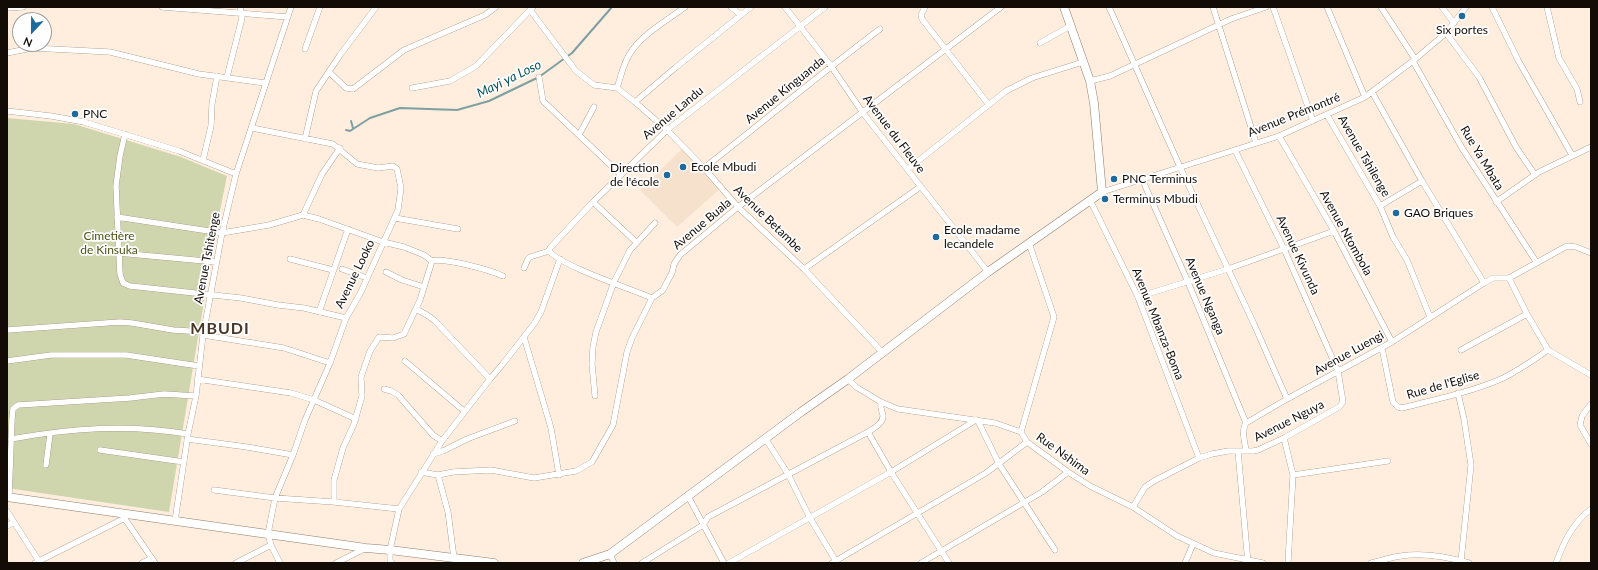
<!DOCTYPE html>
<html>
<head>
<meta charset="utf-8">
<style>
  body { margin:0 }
  #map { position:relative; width:1598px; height:570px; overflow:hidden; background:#ffedde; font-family:Lato,sans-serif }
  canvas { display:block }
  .frame { position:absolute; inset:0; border:8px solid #130c06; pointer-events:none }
  .north { position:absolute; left:12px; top:12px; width:40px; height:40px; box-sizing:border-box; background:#fefefe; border:1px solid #a09d9b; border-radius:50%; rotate:202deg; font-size:11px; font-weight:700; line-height:16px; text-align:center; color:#130c06 }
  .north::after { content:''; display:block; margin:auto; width:14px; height:18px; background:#1f6a9d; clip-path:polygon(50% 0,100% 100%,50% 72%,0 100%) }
</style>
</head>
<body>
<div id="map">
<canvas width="1598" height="570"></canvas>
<div class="frame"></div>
<div class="north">N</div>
</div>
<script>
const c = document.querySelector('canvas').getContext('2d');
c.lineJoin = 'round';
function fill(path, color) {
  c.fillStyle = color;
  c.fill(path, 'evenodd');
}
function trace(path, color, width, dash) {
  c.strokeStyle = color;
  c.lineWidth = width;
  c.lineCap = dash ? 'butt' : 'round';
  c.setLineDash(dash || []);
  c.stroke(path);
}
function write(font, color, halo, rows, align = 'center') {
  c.font = font + ' Lato,sans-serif';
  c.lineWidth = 3.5;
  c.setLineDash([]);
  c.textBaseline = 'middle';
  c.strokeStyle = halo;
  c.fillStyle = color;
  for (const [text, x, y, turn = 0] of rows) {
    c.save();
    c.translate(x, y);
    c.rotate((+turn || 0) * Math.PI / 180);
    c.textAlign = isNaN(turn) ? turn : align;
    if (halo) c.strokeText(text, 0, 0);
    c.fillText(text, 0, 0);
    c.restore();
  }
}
fill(new Path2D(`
  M684,147L721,188L677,227L640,190Z`), '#f6e1cd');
fill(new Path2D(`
  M7,118L74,124L181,157L227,176L215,235L169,512L7,488Z`), '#cfd6ae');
trace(new Path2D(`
  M351,121L353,128
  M346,130L350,131L370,118L400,108L457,110L489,101L539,77L572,53L612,7`), '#7da0a2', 2);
const street = new Path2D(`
  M162,7L288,17
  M731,7L741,15
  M785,7L831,66L863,113L988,272
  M925,7L921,15L922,19L989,105
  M1109,7L1180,167L1254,324L1287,399
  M1213,7L1256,143
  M1273,7L1313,121
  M1327,7L1365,97
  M1381,7L1415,59
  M1442,7L1454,23
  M1492,7L1518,60L1572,155
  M1547,7L1559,58L1577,89L1580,102
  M7,8L23,7
  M530,10L576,71L594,85L617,88L635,102L667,130L704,168L738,207L804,269L883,353
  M1446,33L1479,77L1516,147L1535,175
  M1040,43L1070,26
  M305,49L320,7
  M7,53L32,48L110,52L199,74L265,83
  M1413,61L1462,148L1537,263
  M329,72L346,88L353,89L404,50L485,15L496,7
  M227,77L242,18L240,7
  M539,77L543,101L621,175
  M1090,81L1110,76L1231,19L1266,7
  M412,88L450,81L476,66L533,7
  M617,88C620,79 622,70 626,61C636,37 665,22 685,7
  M1372,92L1422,181L1484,283
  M635,102L675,68L751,7
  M7,111L51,116L84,122L179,151L236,174
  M1327,115L1380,206L1393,237L1407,260L1430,317
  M252,128L333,144L357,164L378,168L393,166L397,169L401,188L398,210L360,294L346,318L330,363L305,420L293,455L275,498L268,534L271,545L280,563
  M125,134L120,156L116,186L120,274L123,283L130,286L241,298L278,305L304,308L346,318
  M579,135L594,107
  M1279,136L1334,231L1392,342
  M305,139L316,91L340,55L376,7
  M203,160L211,126L212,104L217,76
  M704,168C763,122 820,74 880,29
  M908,169L1006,91L1032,78L1083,62
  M1142,179L1188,282L1246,423
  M1102,192L1279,136L1365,97L1413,61L1446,33L1466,7
  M1090,200L1138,297L1199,458
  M593,202L636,242
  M1496,202L1539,172L1591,147
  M1380,206L1422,181
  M303,215L322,174L340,148
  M117,217L222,233L269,225L303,215L319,219L383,242L404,247L424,255L432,261
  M395,218L458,229
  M549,251L550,248L593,202L667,130L825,7
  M549,251C561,266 631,289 652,298
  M119,253L216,262
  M290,259L333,270
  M432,261C443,257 490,270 503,276
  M524,268L528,259L530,257L549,251
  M342,269L367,278
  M804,269L920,187
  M386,272L402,280L424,287
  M1509,278L1567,246L1576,247L1591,253
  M1138,297L1228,269L1334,231
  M416,309L427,315L435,321L490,379
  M319,312L348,229
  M7,330L120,322L132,323L173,330L204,332
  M203,335L284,348L330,363
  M524,337L551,428L559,475
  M1382,348L1393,402L1398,407L1402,408C1434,400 1471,392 1501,379C1518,371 1533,360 1548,350
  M1461,350L1527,314
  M7,361L51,355H126L199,366
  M405,361L464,411
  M197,379L291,393L314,400L356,419
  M848,379L856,387L881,402L898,409L995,423L1021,432L1027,442L1068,472L1090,486L1133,507L1177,536L1214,553L1263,563
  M384,389L391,391L398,395L433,435L442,441
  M1458,393L1464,419L1471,465L1461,561
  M595,396L592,364L593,347L596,332L614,282L630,250L655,223
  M1591,404L1582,416L1580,425L1591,444
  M978,421L999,464L1055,550
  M868,432L891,472L949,563
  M1021,432L1054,317L1029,243
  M765,438L788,474L810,518L837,563
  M1284,438L1293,475L1288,563
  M11,439C72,428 126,424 188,434
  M187,439L247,447L293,455
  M100,450L184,462
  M1238,451L1248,563
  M1246,451C1245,442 1241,431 1246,423L1287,399L1392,342L1484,283L1493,278H1509L1527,314L1548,350L1591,375
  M433,454L443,451L467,439L515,421
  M46,465L50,434
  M421,472L438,475L453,472L491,470L534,478L576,471L592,462L613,425L627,352L632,338L652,298L663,290L667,282L672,273L674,264L680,255L738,207L1001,7
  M438,475L448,512L454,558
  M1293,475L1388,461
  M214,490L275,498L334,502L399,509
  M688,496L724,563
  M9,497L12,419L13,409L18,405L130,398L164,394L196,396
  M334,502V480L343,448L354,424L362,396L361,377L370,351L379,337L393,338L404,334L420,300L432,261
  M1133,507L1145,487L1154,481L1199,458L1212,454L1228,451H1253L1258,450L1284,438L1339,407L1343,402L1338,371L1284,249L1235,150
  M7,511L40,563
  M123,516L155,563
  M175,521L188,434L196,396L203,335L222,233L236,174L291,7
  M7,526L14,522
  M610,554L614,563
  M35,563L125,518
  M142,563L152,558
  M236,563L271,545
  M336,563L366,548
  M392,563L390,561V550L399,509L442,441L490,379L502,365L534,324L541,312L560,259
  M642,563L703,525L708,517L868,432C874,428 884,423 883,415C881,409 880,408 881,402
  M729,563L891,472L976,420
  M832,563L986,473L1027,442
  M921,563L1042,492L1068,472
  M1185,563L1193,544
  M1371,563C1381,561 1391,557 1401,556C1424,552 1448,557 1469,563
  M1556,563C1564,541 1573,523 1591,509`);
const secondary = new Path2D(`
  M7,497L366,548L390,550L494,563
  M583,563L610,554L801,412L848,379L988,272L1102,192L1094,103L1090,81L1064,7`);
trace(street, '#907d6b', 6);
trace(secondary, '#907d6b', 9);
trace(street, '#fff', 5.5);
trace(secondary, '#fff', 8);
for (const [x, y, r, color] of [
  [1462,16,4,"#1f6a9d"],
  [75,114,4,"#1f6a9d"],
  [683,167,4,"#1f6a9d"],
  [667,175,4,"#1f6a9d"],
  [1114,179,4,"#1f6a9d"],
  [1105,199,4,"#1f6a9d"],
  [1396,213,4,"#1f6a9d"],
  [936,237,4,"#1f6a9d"]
]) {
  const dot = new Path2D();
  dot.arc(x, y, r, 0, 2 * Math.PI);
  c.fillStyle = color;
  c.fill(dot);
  trace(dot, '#fefefe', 1.5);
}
write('12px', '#130c06', '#fefefe', [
  ["Six portes",1462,30,"center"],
  ["PNC",83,114],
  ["Ecole Mbudi",691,167],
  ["Direction",659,168,"right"],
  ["de l'école",659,182,"right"],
  ["PNC Terminus",1122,179],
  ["Terminus Mbudi",1113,199],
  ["GAO Briques",1404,213],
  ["Ecole madame",944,230],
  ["lecandele",944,244]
], 'left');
write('12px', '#130c06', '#fefefe', [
  ["Avenue Kinguanda",785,90,-39],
  ["Avenue Landu",673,113,-40],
  ["Avenue Prémontré",1294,115,-22],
  ["Avenue du Fleuve",894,134,53],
  ["Avenue Tshilenge",1364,156,60],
  ["Rue Ya Mbata",1482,158,59],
  ["Avenue Betambe",768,219,44],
  ["Avenue Buala",702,224,-40],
  ["Avenue Ntombola",1346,233,61],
  ["Avenue Kivunda",1298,255,65],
  ["Avenue Tshitenge",207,258,-79],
  ["Avenue Looko",355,274,-64],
  ["Avenue Nganga",1205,296,67],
  ["Avenue Mbanza-Boma",1158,324,68],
  ["Avenue Luengi",1349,353,-29],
  ["Rue de l'Eglise",1443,385,-16],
  ["Avenue Nguya",1289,421,-27],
  ["Rue Nshima",1063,454,36]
]);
write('12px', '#4e5517', '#fefefe', [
  ["Cimetière",109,236],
  ["de Kinsuka",109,250]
]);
write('italic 13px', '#0b565d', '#fefefe', [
  ["Mayi ya Loso",509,79,-26]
]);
c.letterSpacing = '1px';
write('bold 16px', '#483728', '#fefefe', [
  ["MBUDI",220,329]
]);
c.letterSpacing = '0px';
</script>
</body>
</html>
